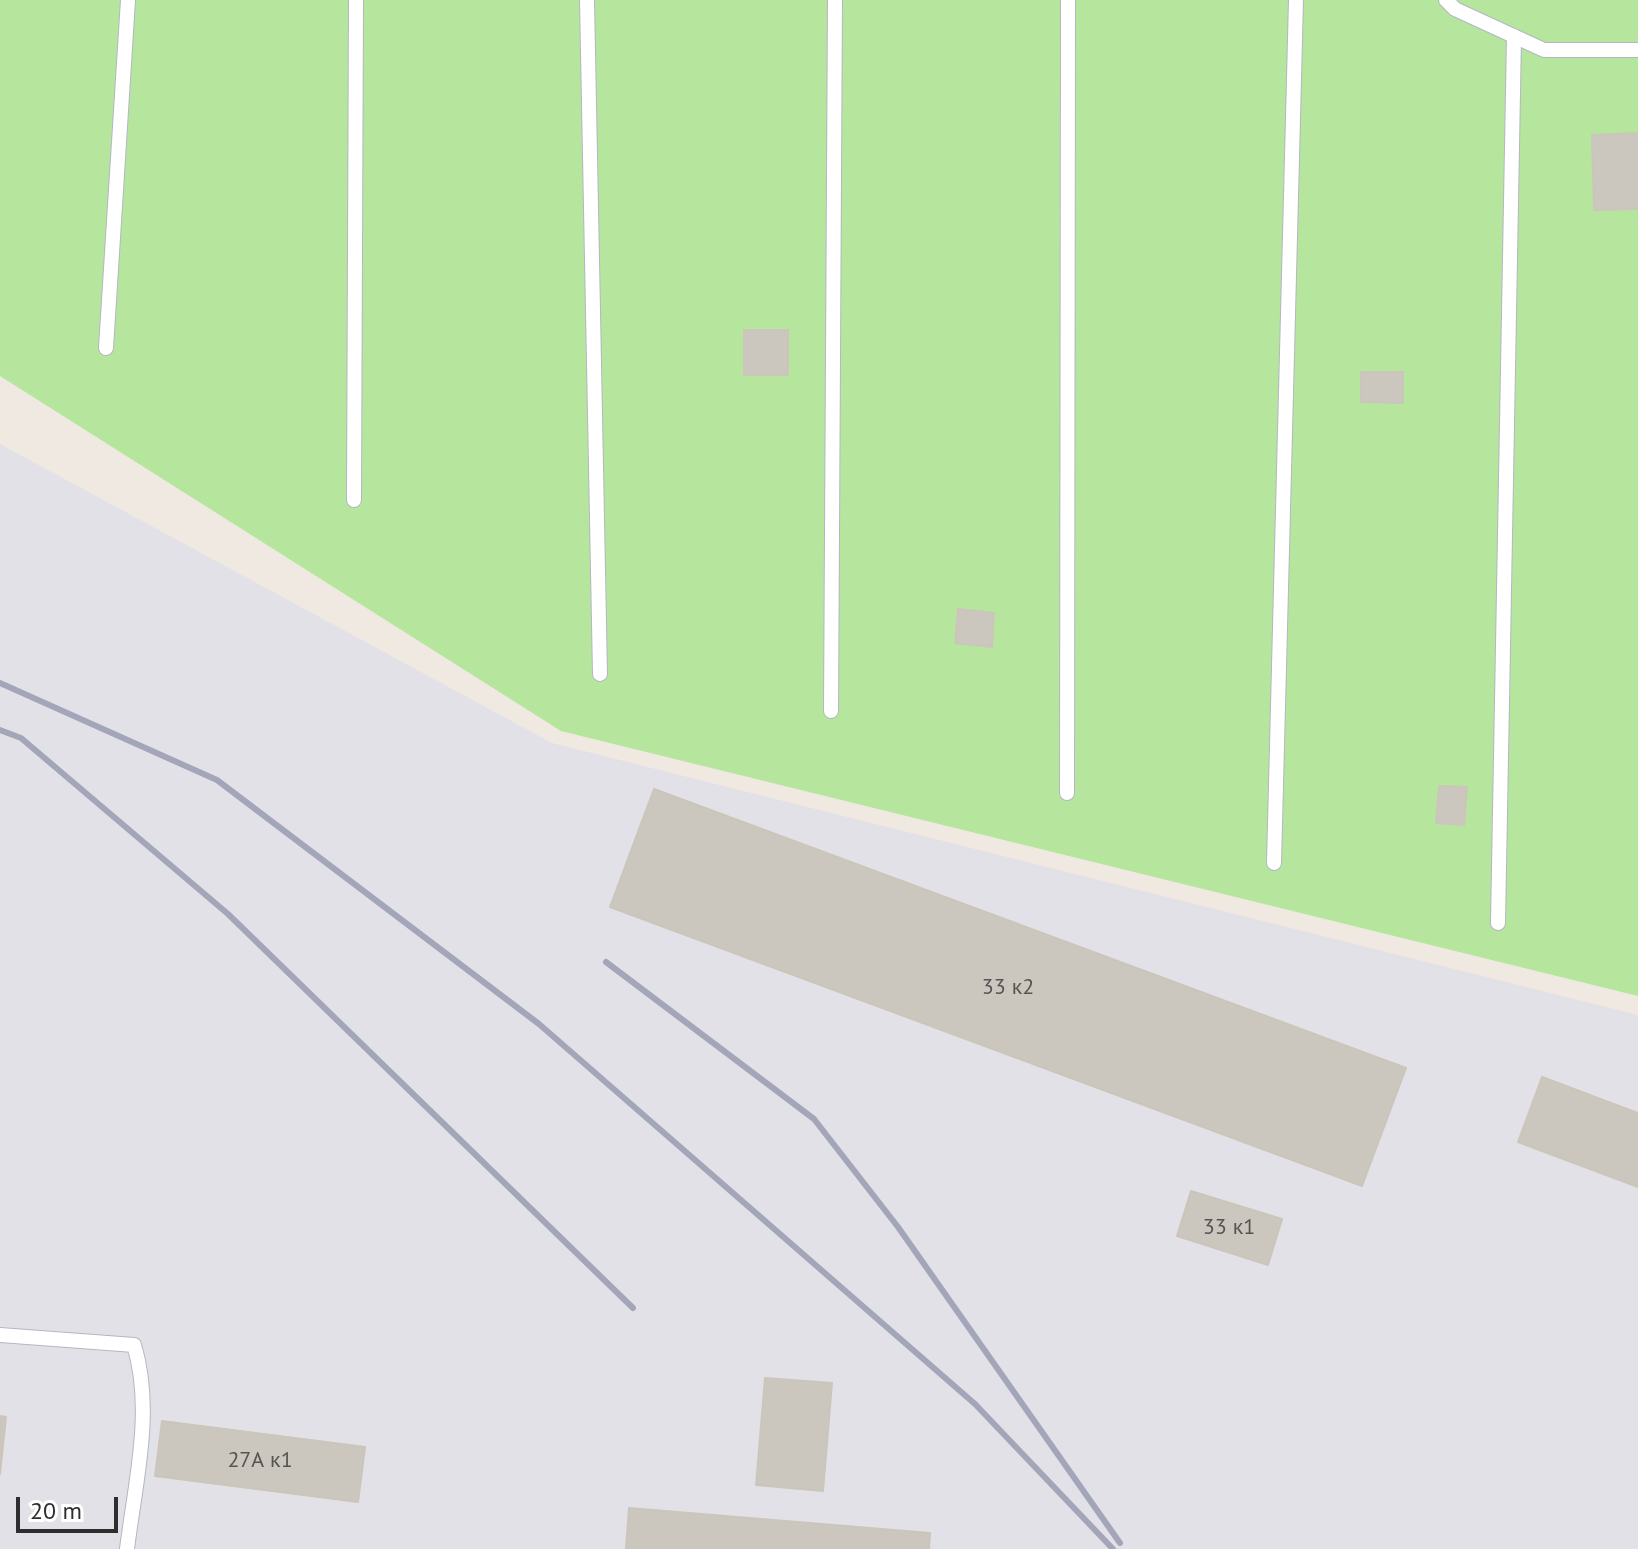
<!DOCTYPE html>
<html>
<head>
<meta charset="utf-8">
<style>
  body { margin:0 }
  #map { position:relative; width:1638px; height:1549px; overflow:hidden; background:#efe9e1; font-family:"PT Sans",sans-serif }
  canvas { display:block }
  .scale { position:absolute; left:16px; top:1497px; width:102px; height:36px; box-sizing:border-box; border:4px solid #2e2e2e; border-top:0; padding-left:10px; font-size:24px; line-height:28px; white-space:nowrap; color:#2e2e2e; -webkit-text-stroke:6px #fff; paint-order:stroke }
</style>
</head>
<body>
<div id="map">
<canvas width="1638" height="1549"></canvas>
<div class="scale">20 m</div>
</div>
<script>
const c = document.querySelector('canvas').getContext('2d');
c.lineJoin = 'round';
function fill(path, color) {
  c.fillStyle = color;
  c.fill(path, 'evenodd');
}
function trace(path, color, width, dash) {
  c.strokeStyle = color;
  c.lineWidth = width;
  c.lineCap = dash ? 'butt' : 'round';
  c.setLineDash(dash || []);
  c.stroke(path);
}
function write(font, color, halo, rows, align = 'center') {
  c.font = font + ' "PT Sans",sans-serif';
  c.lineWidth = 6;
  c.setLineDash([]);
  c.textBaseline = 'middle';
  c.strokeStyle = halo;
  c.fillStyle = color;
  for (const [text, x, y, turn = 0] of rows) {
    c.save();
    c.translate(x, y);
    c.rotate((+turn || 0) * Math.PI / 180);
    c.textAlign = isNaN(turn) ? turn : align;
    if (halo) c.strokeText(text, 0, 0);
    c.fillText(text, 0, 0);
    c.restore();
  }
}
fill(new Path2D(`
  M0,444L552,743L1638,1015V1549H0Z`), '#e3e1e8');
fill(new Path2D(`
  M0,0H1638V996L561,731L0,376Z`), '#b6e59e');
const building = new Path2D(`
  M1638,133V209L1594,210L1592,135Z
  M744,330H788V375H744Z
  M1361,372H1403V403L1361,402Z
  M958,609L994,613L992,647L955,643Z
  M1439,786L1467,787L1464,825L1436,823Z
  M654,789L1406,1068L1362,1186L610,907Z
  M1542,1077L1638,1113V1187L1518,1142Z
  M1191,1191L1282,1219L1268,1265L1177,1236Z
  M765,1378L832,1383L823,1491L756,1485Z
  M0,1416L6,1417L0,1474Z
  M162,1421L365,1447L358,1502L155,1476Z
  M629,1508L930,1533L929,1549H626Z`);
fill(building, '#cbc7bf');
trace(building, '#cbc5ba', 2);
const lane = new Path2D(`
  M587,0L600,674
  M1446,0L1455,9L1544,50H1638
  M106,348L128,0
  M354,500L356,0
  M831,711L835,0
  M1067,793L1068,0
  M1274,863L1296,0
  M1498,923L1514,36
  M0,1335L134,1345C154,1410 135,1483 127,1549`);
trace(lane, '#b4b7c1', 16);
trace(lane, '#fff', 14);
trace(new Path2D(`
  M0,683L217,780L539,1024L975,1404L1113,1549
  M0,730L21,738L228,914L633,1308
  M606,962L814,1119L898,1227L1120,1543`), '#a3a6b8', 6);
write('22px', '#555452', null, [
  ["33 к2",1008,988],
  ["33 к1",1229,1228],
  ["27А к1",260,1461]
]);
</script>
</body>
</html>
